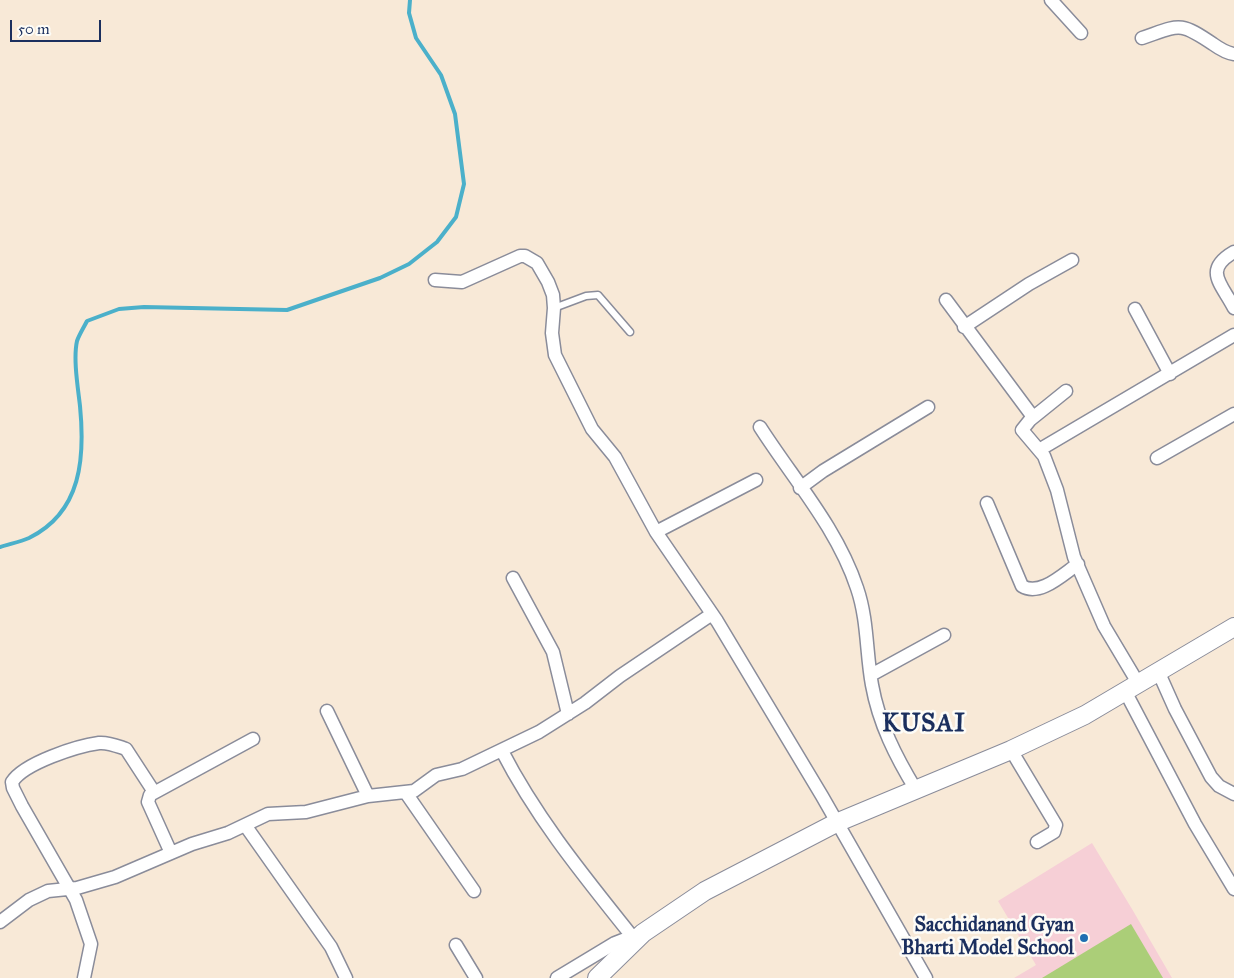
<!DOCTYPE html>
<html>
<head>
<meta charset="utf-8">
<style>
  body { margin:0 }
  #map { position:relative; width:1234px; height:978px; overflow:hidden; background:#f8e9d7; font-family:"IM FELL Great Primer",serif }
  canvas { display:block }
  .scale { position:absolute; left:10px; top:20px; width:91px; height:22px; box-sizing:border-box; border:2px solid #1b2f5e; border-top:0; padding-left:6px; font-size:15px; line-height:18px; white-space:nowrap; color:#1b2f5e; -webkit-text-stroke:4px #fdfcf7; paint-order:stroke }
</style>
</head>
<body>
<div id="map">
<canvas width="1234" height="978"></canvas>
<div class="scale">50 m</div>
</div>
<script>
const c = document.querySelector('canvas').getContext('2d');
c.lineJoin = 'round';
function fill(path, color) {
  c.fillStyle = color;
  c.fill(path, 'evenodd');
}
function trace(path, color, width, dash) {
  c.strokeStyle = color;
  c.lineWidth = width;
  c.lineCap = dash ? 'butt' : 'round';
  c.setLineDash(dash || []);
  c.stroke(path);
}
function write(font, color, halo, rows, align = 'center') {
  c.font = font + ' "IM FELL Great Primer",serif';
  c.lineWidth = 5;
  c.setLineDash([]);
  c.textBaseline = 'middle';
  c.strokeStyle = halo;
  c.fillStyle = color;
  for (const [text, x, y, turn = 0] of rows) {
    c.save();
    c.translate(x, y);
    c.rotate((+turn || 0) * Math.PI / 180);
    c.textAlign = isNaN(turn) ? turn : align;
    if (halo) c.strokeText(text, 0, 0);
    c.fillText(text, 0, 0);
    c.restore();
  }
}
fill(new Path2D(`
  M1092,843L1132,909L1172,978H1014L1036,965L998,901Z`), '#f6cfd6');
fill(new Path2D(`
  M1131,924L1163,978H1042Z`), '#abce78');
trace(new Path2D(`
  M0,547C9,544 20,542 29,538C82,512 85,457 80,406C78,388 73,359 77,341C79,335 84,327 87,321L119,309L144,307L287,310L380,278L409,264L437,242L456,217L464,184L455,114L441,75L416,38L409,13L410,0`), '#4bb0ca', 4);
const lane = new Path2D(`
  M554,308L586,296L598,295L630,332`);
const street = new Path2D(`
  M1051,0L1081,33
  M1142,38C1180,25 1179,21 1213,44C1220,49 1226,53 1234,54
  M1234,252C1203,270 1221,283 1234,308
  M435,280L462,282L520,256H525L537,263L548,282L553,295L554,308L552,333L555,355L592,429L615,457L656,532L717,621L822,796L926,978
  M946,300L1033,417
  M1135,309L1170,374
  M964,327L1029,284L1072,260
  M1066,391L1030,420L1022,430L1044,456L1057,490L1074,557L1104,626L1138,683
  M760,427C794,480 837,528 857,588C868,620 866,653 872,685C879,724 896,757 916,790
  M1039,450L1234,335
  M1157,458L1234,414
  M800,488L823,471L928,407
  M987,503L1022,586C1040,597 1063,574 1078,564
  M656,532L756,480
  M513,578L553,652L568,714
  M1158,671L1175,709L1211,777L1219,786L1234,794
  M871,675L944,635
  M1125,691L1195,824L1234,889
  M327,711L368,796
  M1011,750L1056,825L1054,832L1037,842
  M502,751C537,819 584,876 631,935
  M406,793L474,891
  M245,825L331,947L346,978
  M171,853L148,802L150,795L253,739
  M0,922L29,900L48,891L77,888L115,877L192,844L228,833L268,814L306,812L368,796L414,791L436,775L462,769L539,732L585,703L620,676L712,614
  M456,945L476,978
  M84,978L91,944L76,900L22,806L13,788L12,782C24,763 77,746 99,743C108,742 117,746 126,749L154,792
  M557,978L615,943L638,934`);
const secondary = new Path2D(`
  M597,978L643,933L705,891L836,823L1011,750L1085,715L1234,627`);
trace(lane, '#8a8c9a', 9);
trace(street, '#8a8c9a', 15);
trace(secondary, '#8a8c9a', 20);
trace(lane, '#fff', 6);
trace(street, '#fff', 12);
trace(secondary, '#fff', 18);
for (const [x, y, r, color] of [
  [1084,938,5,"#1f6fb2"]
]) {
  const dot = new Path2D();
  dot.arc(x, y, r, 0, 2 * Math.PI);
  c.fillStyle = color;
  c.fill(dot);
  trace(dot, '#fdfcf7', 2);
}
write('bold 20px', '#1b2f5e', '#fdfcf7', [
  ["Sacchidanand Gyan",1074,926],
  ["Bharti Model School",1074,949]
], 'right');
c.letterSpacing = '1px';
write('bold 25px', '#1b2f5e', '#fdfcf7', [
  ["KUSAI",924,725]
]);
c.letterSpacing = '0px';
</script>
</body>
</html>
